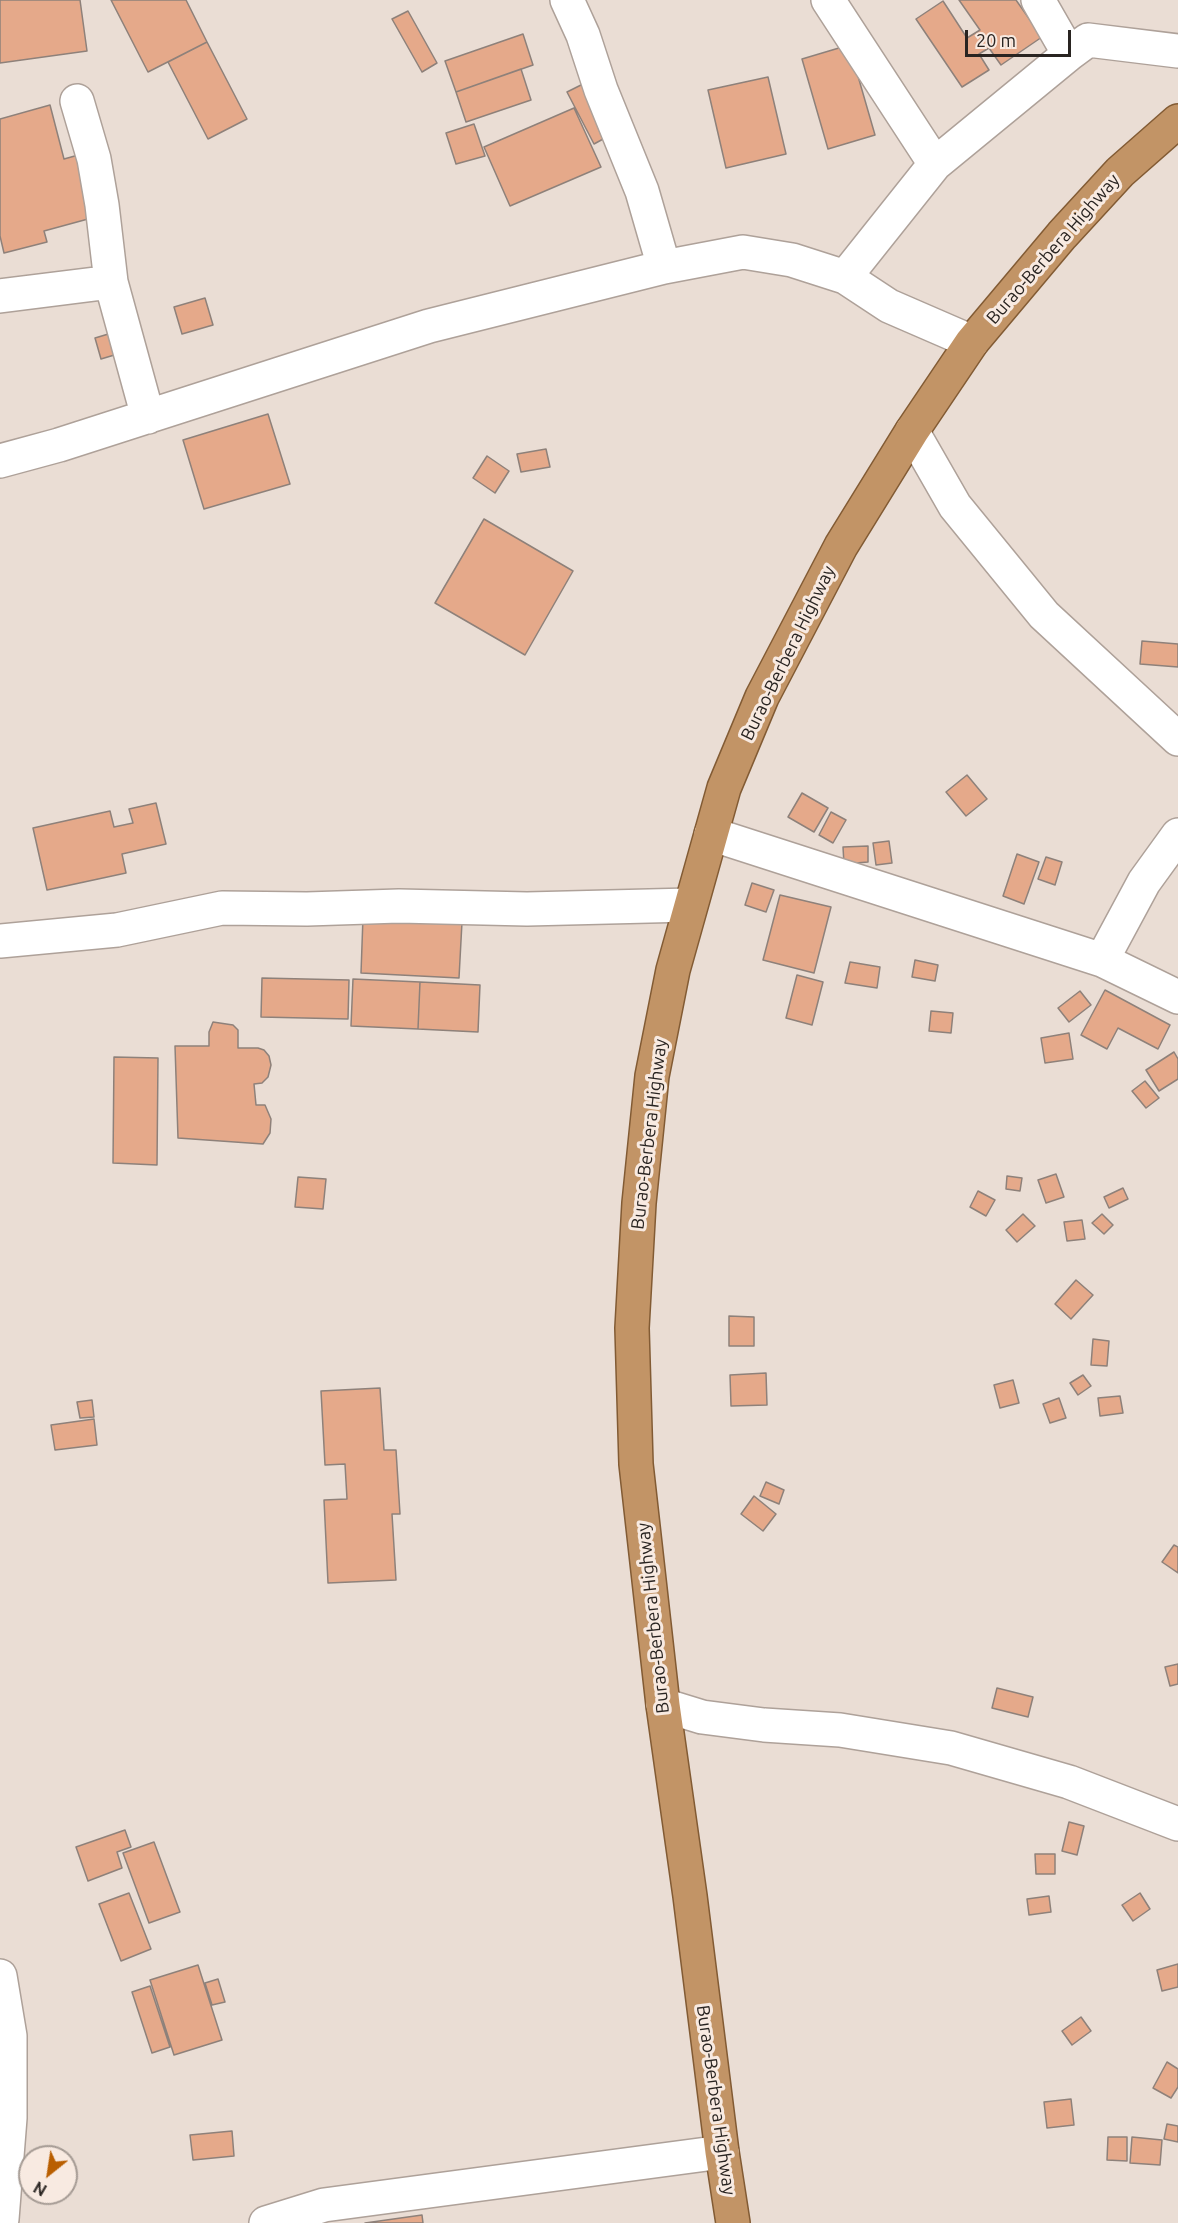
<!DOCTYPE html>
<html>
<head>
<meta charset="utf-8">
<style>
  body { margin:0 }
  #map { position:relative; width:1178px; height:2223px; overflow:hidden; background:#eaddd4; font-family:Ubuntu,sans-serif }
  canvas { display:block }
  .north { position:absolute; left:18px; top:2145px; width:60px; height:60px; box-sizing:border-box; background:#f8eae1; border:2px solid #a59b94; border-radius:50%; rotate:210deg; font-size:16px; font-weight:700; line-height:24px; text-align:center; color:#292421 }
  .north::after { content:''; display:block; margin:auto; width:21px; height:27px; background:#b95f01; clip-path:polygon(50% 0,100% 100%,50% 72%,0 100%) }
  .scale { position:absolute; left:965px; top:30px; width:106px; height:27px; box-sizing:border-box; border:3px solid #292421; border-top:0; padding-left:8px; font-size:18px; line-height:21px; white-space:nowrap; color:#292421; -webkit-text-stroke:4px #f8eae1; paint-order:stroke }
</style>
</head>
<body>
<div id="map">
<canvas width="1178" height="2223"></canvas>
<div class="north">N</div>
<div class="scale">20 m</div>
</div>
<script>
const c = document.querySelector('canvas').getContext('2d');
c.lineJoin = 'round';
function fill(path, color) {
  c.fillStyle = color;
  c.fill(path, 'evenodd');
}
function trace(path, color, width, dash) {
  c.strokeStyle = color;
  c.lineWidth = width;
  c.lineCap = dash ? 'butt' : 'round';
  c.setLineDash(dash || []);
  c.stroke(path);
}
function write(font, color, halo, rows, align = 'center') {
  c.font = font + ' Ubuntu,sans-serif';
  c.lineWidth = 6;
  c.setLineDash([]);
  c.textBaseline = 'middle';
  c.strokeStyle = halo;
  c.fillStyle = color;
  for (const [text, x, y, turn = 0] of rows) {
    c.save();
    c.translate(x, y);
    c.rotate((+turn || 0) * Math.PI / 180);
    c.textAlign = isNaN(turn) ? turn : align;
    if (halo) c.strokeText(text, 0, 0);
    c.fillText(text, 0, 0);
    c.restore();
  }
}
const building = new Path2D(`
  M0,0H80L87,51L0,63Z
  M111,0H186L207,42L148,72Z
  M959,0H1016L1042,37L1001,65L989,48L979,54L989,70L962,87L916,19L943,1L967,38L980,30Z
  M408,11L437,63L422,72L392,19Z
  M523,34L533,65L456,92L445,61Z
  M207,42L247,119L208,139L168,62Z
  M849,45L875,135L828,149L802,59Z
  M521,69L531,100L466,122L456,92Z
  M768,77L786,154L726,168L708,90Z
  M589,81L616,132L594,144L567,92Z
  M50,105L64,159L82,154L99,216L44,231L47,242L4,253L0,236V119Z
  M574,108L601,167L510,206L484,147Z
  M474,124L485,156L456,164L446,133Z
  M205,298L213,325L182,334L174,307Z
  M115,332L121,353L101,359L95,338Z
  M268,414L290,484L204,509L183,440Z
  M546,449L550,467L521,472L517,454Z
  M487,456L509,471L495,493L473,478Z
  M484,519L573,571L525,655L435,603Z
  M1142,641L1178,644V667L1140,664Z
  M967,775L987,799L966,816L946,792Z
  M802,793L828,808L814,832L788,817Z
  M156,803L166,844L122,854L126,873L47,890L33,828L110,811L114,827L133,823L129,809Z
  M831,812L846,820L833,843L819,835Z
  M889,841L892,863L876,865L873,843Z
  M868,846V862L844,864L843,847Z
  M1017,854L1039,862L1024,904L1003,896Z
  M1046,857L1062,862L1055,885L1038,879Z
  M752,883L774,890L766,912L745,905Z
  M780,895L831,907L814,973L763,960Z
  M363,917L462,922L459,978L361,973Z
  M915,960L938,965L935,981L912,977Z
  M850,962L880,967L877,988L845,983Z
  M797,975L823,982L812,1025L786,1018Z
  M262,978L349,980L348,1019L261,1017Z
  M353,979L420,982L418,1029L351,1026Z
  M420,982L480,985L478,1032L418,1029Z
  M1105,990L1170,1025L1158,1049L1118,1028L1107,1049L1081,1035Z
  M1080,991L1091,1005L1069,1022L1058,1008Z
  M931,1011L953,1013L951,1033L929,1031Z
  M213,1022L233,1025L238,1030V1048H258L264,1050L269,1056L271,1065L268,1077L262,1083L254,1084L256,1105H265L271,1119L270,1133L263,1144L178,1138L175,1046H209V1032Z
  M1069,1033L1073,1059L1045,1063L1041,1038Z
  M1174,1052L1178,1059V1079L1159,1091L1146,1070Z
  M114,1057L158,1058L157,1165L113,1163Z
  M1145,1081L1159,1098L1146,1108L1132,1091Z
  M1056,1174L1064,1197L1046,1203L1038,1180Z
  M1007,1176L1022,1178L1020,1191L1006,1189Z
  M298,1177L326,1179L323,1209L295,1207Z
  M1123,1188L1128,1199L1109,1208L1104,1197Z
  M978,1191L995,1200L986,1216L970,1207Z
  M1023,1214L1035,1226L1017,1242L1006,1230Z
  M1102,1214L1113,1225L1104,1234L1092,1223Z
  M1082,1220L1085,1239L1067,1241L1064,1222Z
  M1076,1280L1093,1295L1071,1319L1055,1304Z
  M729,1316L754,1317V1346H729Z
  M1093,1339L1109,1341L1107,1366L1091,1365Z
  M766,1373L767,1405L731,1406L730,1375Z
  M1083,1375L1091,1386L1078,1395L1070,1383Z
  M1013,1380L1019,1403L1000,1408L994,1385Z
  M380,1388L384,1450H396L400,1514H392L396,1580L328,1583L324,1500L347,1499L345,1464L325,1465L321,1391Z
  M1120,1396L1123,1413L1100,1416L1098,1398Z
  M1059,1398L1066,1418L1050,1423L1043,1404Z
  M92,1400L94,1417L80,1418L77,1402Z
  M94,1419L97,1445L55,1450L51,1425Z
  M766,1482L784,1490L779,1504L760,1496Z
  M754,1496L776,1514L763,1531L741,1514Z
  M1174,1545L1178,1547V1573L1162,1562Z
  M1178,1664V1684L1170,1686L1165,1667Z
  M997,1688L1033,1697L1028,1717L992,1708Z
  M1069,1822L1084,1826L1077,1855L1062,1851Z
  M125,1830L131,1847L117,1852L122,1868L88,1881L76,1847Z
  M154,1842L180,1912L149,1923L123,1853Z
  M1035,1854H1055V1874H1036Z
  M129,1893L151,1949L121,1961L99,1904Z
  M1140,1893L1150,1909L1133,1921L1122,1905Z
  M1049,1896L1051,1912L1029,1915L1027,1899Z
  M1178,1964V1987L1162,1991L1157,1970Z
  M198,1965L222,2040L174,2055L150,1980Z
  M218,1979L225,2002L212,2005L205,1983Z
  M150,1986L170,2047L152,2053L132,1992Z
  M1081,2017L1091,2031L1072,2045L1062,2031Z
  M1167,2062L1178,2069V2087L1171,2098L1153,2088Z
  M1071,2099L1074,2125L1047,2128L1044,2102Z
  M1167,2124L1178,2126V2142L1164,2139Z
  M232,2131L234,2156L193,2160L190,2135Z
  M1108,2137H1127V2161L1107,2160Z
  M1132,2137L1162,2140L1160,2165L1130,2163Z
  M422,2215L423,2223H365Z`);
fill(building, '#e5a98a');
trace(building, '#8e817a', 1.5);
const minor = new Path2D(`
  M567,0L583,35L601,90L642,191L664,267
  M828,0L935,164
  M1038,0L1069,54L1088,40L1178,51
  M77,101L94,159L102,205L111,282L148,417
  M845,277L935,164L1069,54
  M0,296L111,282
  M912,431L955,506L1044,615L1178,739
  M0,461L59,445L429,326L664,267L743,252L792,260L845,277L889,306L972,342
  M711,834L1102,960L1178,997
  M0,941L117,930L222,908L307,909L399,906L527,909L690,905
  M1102,960L1144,882L1178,835
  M663,1705L702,1717L764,1725L840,1730L951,1748L1069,1782L1178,1824
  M0,1976L10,2036V2118L2,2219
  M266,2223L324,2205L722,2152`);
const trunk = new Path2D(`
  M733,2223L722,2152L690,1896L663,1705L636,1464L632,1328L639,1203L652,1076L673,970L724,788L762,697L841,546L912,431L972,342L1062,235L1120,172L1178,121`);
trace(minor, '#aea199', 36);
trace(trunk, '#825b34', 36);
trace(minor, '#fff', 33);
trace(trunk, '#c29466', 33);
write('18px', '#292421', '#f8eae1', [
  ["Burao-Berbera Highway",1053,249,-49],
  ["Burao-Berbera Highway",788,653,-64],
  ["Burao-Berbera Highway",649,1134,-83],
  ["Burao-Berbera Highway",653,1618,-96],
  ["Burao-Berbera Highway",716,2100,82]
]);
</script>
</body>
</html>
